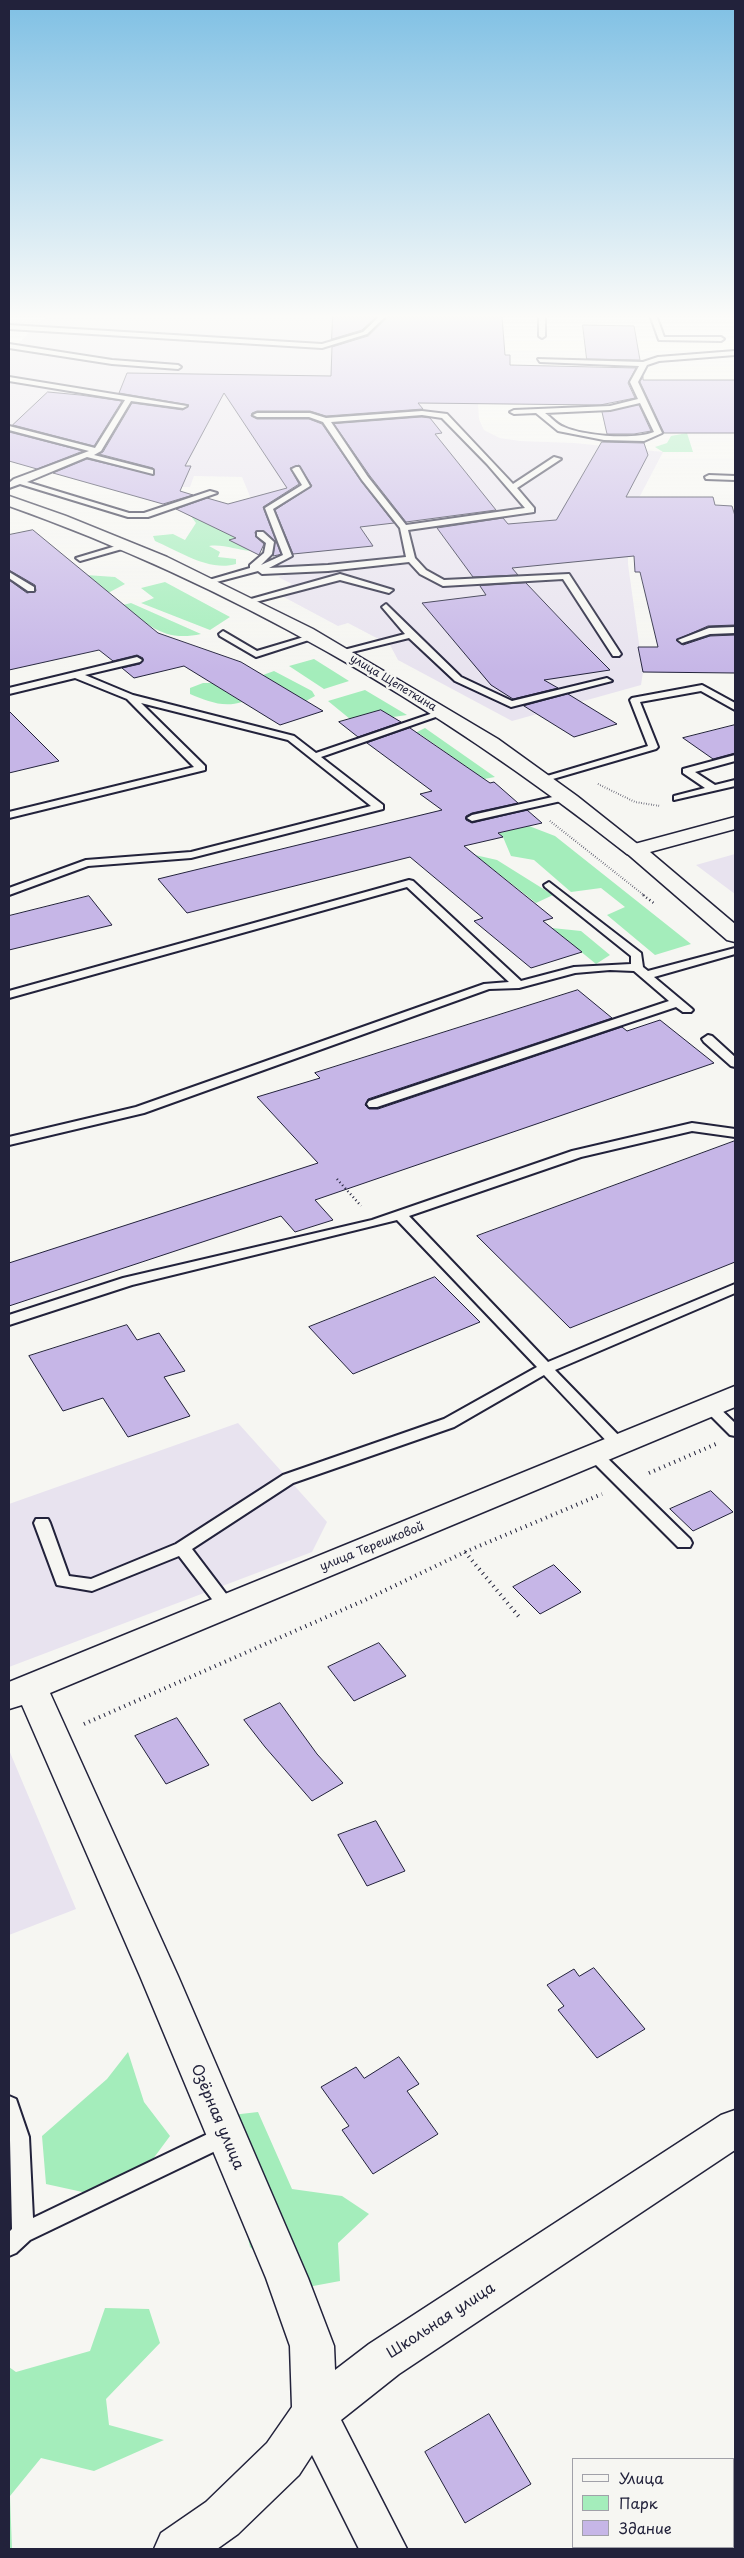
<!DOCTYPE html>
<html>
<head>
<meta charset="utf-8">
<style>
  body { margin:0 }
  #map { position:relative; width:744px; height:2558px; overflow:hidden; background:#f6f6f2; font-family:"Playpen Sans",sans-serif }
  canvas { display:block }
  .frame { position:absolute; inset:0; border:10px solid #22223b; pointer-events:none }
  .legend { position:absolute; left:572px; top:2458px; width:162px; height:90px; box-sizing:border-box; background:#f6f6f2; border:1px solid #a1a1a9; margin:0; padding:6px 9px; list-style:none; font-size:15px; color:#22223b }
  .legend li { display:flex; align-items:center; gap:10px; height:25px }
  .legend b { width:25px; border:1px solid #a1a1a9 }
</style>
</head>
<body>
<div id="map">
<canvas width="744" height="2558"></canvas>
<div class="frame"></div>
<ul class="legend">
<li><b style="height:6px;background:#f6f6f2"></b>Улица</li>
<li><b style="height:14px;background:#a4edbb"></b>Парк</li>
<li><b style="height:14px;background:#c6b6e7"></b>Здание</li>
</ul>
</div>
<script>
const c = document.querySelector('canvas').getContext('2d');
c.lineJoin = 'round';
function fill(path, color) {
  c.fillStyle = color;
  c.fill(path, 'evenodd');
}
function trace(path, color, width, dash) {
  c.strokeStyle = color;
  c.lineWidth = width;
  c.lineCap = dash ? 'butt' : 'round';
  c.setLineDash(dash || []);
  c.stroke(path);
}
function write(font, color, halo, rows, align = 'center') {
  c.font = font + ' "Playpen Sans",sans-serif';
  c.lineWidth = 5;
  c.setLineDash([]);
  c.textBaseline = 'middle';
  c.strokeStyle = halo;
  c.fillStyle = color;
  for (const [text, x, y, turn = 0] of rows) {
    c.save();
    c.translate(x, y);
    c.rotate((+turn || 0) * Math.PI / 180);
    c.textAlign = isNaN(turn) ? turn : align;
    if (halo) c.strokeText(text, 0, 0);
    c.fillText(text, 0, 0);
    c.restore();
  }
}
fill(new Path2D(`
  M47,315H501L504,342L478,404L479,419L484,430L500,438L520,441L575,443L663,452L628,519V564L643,672L641,685L512,721L398,660L390,645L348,623L338,626L280,595L294,590L287,586L292,584L278,577L290,573L271,560L278,552V545L256,511L242,477L194,476L190,487H167L187,493L163,504L9,460V353Z
  M735,854V894L696,865Z
  M238,1423L327,1522L312,1552L9,1667V1504Z
  M9,1750L76,1909L9,1935Z`), '#e8e3ef');
fill(new Path2D(`
  M687,433L693,452H663L655,447L667,443L671,436Z
  M190,515L236,538L230,540L251,551C236,550 224,544 209,546L220,552L218,557L236,559V564C209,572 179,551 155,541L153,536L173,534L185,540L196,523Z
  M86,575L115,577L125,584L108,593Z
  M165,582L230,617L210,630L141,603L154,598L141,588Z
  M131,603L201,634C165,642 149,626 123,605Z
  M314,659L349,681L324,689L289,666Z
  M274,671L312,691L315,696L306,701L263,675Z
  M203,683H220L215,685L242,702C223,708 207,701 190,694V688Z
  M365,690L407,715L393,717L381,710L350,719L328,701Z
  M425,728L495,777L484,779L420,734L405,738Z
  M529,826L555,836L691,944L655,955L607,915L625,907L601,888L571,892L534,860L511,856L503,837L499,833Z
  M475,855L497,860L553,895L536,903Z
  M552,928L581,931L610,955L596,964Z
  M128,2052L144,2102L170,2136L147,2167L87,2193L46,2184L42,2136L107,2079Z
  M258,2112L292,2189L342,2196L369,2214L338,2243L340,2281L297,2289L250,2247L239,2196L232,2115Z
  M105,2308L149,2309L160,2343L106,2399L109,2425L164,2440L94,2471L41,2458L10,2496L12,2549H9V2367L16,2372L90,2351Z`), '#a4edbb');
const building = new Path2D(`
  M333,317H376L362,330L332,339Z
  M388,317H502L505,355H510V365L636,368L628,383L635,398L600,405L418,403L423,409L326,416L310,411H257L252,413L251,416L257,419H309L322,424L361,481L394,523L360,527L373,546L293,554L275,510L312,486L299,465L290,468L299,484L263,507L281,554L278,555L273,556L275,541L264,531L255,532L256,537L264,544L259,555L229,540L236,538L176,509L207,498L228,504L287,488L224,393L185,466H191L180,491L193,495L163,504L53,473L87,459L154,475L153,468L99,454L103,452L132,403L183,410L189,405L119,393L127,373L331,376L332,347L368,336Z
  M583,325L634,326L640,360L587,359Z
  M643,377V380H735V433H664L640,382Z
  M48,392L80,395L122,401L94,446L13,425Z
  M639,405L651,431L634,434H607L602,412Z
  M422,417L430,418L442,433L435,434L496,510L406,522L370,476L334,424Z
  M9,432L83,451L37,469L9,461Z
  M602,442L644,443L648,455L626,497H713L715,505L732,506L735,516V625L708,626L676,640L683,645L710,636L735,635V673L643,672L638,647H658L640,572H635L634,556L512,568L518,575L473,577L437,528L503,518L508,524L556,520Z
  M33,530L158,633L241,662L323,711L280,725L184,666L134,678L122,668L140,664L143,658L137,655L113,661L99,650L9,670V580L27,593L36,591L35,585L9,570V535Z
  M526,583L584,644L610,670L544,680L558,688L513,699L491,685L422,603L486,595L480,586Z
  M568,694L617,724L574,737L524,706Z
  M381,710L401,722L358,737L339,722Z
  M9,711L59,761L9,773Z
  M735,725V753L713,759L683,738Z
  M410,728L490,783L494,782L518,803L472,813L466,816V820L472,823L527,810L542,823L498,833L503,837L464,846L553,918L543,921L582,952L531,968L474,921L483,918L410,857L187,913L158,879L442,810L420,794L432,791L367,743Z
  M89,896L112,925L9,950V916Z
  M578,990L612,1018L368,1099L365,1105L369,1109H378L622,1027L627,1031L660,1020L714,1063L315,1200L333,1220L295,1232L281,1216L9,1306V1263L318,1163L257,1097L320,1078L315,1073Z
  M735,1141V1262L570,1328L477,1236Z
  M435,1277L480,1322L353,1374L309,1327Z
  M127,1325L137,1340L159,1333L185,1371L164,1377L190,1416L128,1437L103,1398L63,1411L29,1356Z
  M711,1491L733,1512L693,1531L670,1509Z
  M554,1565L581,1592L540,1614L513,1587Z
  M379,1643L406,1676L354,1701L328,1667Z
  M280,1703L317,1754L343,1783L312,1801L265,1747L244,1720Z
  M177,1718L209,1765L166,1784L135,1736Z
  M376,1821L405,1871L367,1886L338,1835Z
  M594,1968L645,2029L597,2058L558,2010L564,2006L547,1985L574,1969L579,1976Z
  M399,2057L419,2084L407,2091L438,2134L373,2174L342,2130L349,2126L321,2087L356,2067L364,2078Z
  M489,2414L531,2484L465,2523L425,2452Z`);
fill(building, '#c6b6e7');
trace(building, '#22223b', 1);
const service = new Path2D(`
  M381,315H387L367,334L322,348L9,329V325L322,344L363,332Z
  M539,315H545V336L542,338L539,336Z
  M650,315H656L664,337H721L724,339L721,341L659,340Z
  M9,344L112,360L178,365L181,367L178,369L112,364L9,348Z
  M735,351V355L659,361L647,365L638,382L662,433L644,441L604,440L558,431L536,413L514,414L510,412L514,410L610,406L638,399L630,382L639,366L540,362L538,359L643,362L658,357ZM640,403L654,432C634,440 584,436 564,427C557,425 551,417 545,413L610,410Z
  M9,377L187,406L183,408L131,401L101,451L94,455L153,470V474L87,457L27,482L129,513H144L210,491L217,493L148,517H128L20,484L9,488V483L14,479L89,451L9,430V426L95,448L125,400L9,381Z
  M422,411L447,414L513,484L554,457L561,459L517,488L534,508V512L408,530L415,558L426,570L444,580L569,574L621,654L619,656H613L563,579L443,586L420,574L409,562L328,571L262,574L258,571L209,584V580L250,568V565L264,553L266,543L257,536V532H263L274,542L272,554L261,565L283,555L265,508L302,485L292,469L296,467H299L310,486L273,509L292,556L269,568L328,565L406,557L400,528L362,480L323,422L309,417H257L253,415L257,413H310L326,418ZM422,415L442,418L487,464L525,508L406,525L368,477L331,422Z
  M709,475L735,476V480L706,479L705,477Z
  M126,543H129V547L80,561L76,558Z
  M9,572L34,587V591H28L9,578Z
  M340,574L393,590L389,593L340,580L248,604L244,601Z
  M386,604L461,677L512,701L607,678L612,681L511,707L455,681L409,638L340,655V651L405,634L382,607Z
  M735,627V633L710,634L682,643L678,640L709,628Z
  M223,631L257,651L314,634L318,637L256,657L220,636L219,634Z
  M137,657L142,660L140,662L85,675L133,695L294,736L316,753L439,711L447,713L321,757L383,805V809L191,858L88,866L9,895V888L86,860L191,852L371,806L288,740L141,703L205,766V770L9,818V812L194,767L127,699L75,678L9,694V688Z
  M702,685L735,703V710L701,691L640,702L658,747L656,749L546,781L537,779L648,746L630,700L632,698Z
  M735,755V761L695,772L715,785L735,780V786L674,800V796L705,788L683,773V769Z
  M566,794L571,797L570,799L472,821L467,818L472,815Z
  M409,880L413,881L521,981L574,967L631,964V956L545,887L544,885L549,882L641,953L643,967L648,971L735,948V954L654,977L691,1008L693,1010L691,1012H683L676,1007L377,1107H369L367,1104L369,1101L669,1001L634,971L610,970L575,973L519,988L489,989L144,1113L9,1145V1137L136,1107L484,984L509,982L407,887L9,998V991Z
  M708,1035L712,1036L735,1057V1067L731,1066L704,1042L702,1039Z
  M692,1123L735,1129V1137L692,1131L581,1157L409,1216L548,1362L735,1284V1293L555,1370L624,1441L626,1445L624,1449H614L544,1375L454,1427L293,1483L192,1549L233,1603L235,1607L233,1611L227,1613L221,1611L179,1556L92,1591L57,1585L34,1523L36,1519H48L50,1523L69,1576L91,1579L176,1544L283,1475L444,1419L537,1367L397,1220L132,1285L9,1325V1315L123,1278L372,1220L572,1151Z
  M709,1401L714,1403L735,1423V1436L730,1435L704,1409L702,1406L704,1403Z
  M595,1450L600,1451L690,1539L692,1543L690,1547H678L590,1459L587,1455L590,1451Z
  M9,2096L16,2099L29,2137L33,2218L218,2129L225,2127L232,2129L235,2136L232,2143L30,2240L16,2253L9,2256V2232L12,2229Z`);
const minor = new Path2D(`
  M735,1386V1407L50,1693L178,1976L308,2278L334,2346L335,2370L369,2344L721,2115L735,2110V2150L399,2374L341,2420L407,2549H359L312,2455L299,2475L238,2534L217,2549H154L161,2533L206,2502L267,2443L292,2407L290,2346L266,2278L140,1976L22,1705L9,1709V1682Z`);
const secondary = new Path2D(`
  M9,496L66,516L167,557L313,629L498,739L577,796L645,850L641,854L634,856L627,854C440,706 234,586 9,506Z`);
const primary = new Path2D(`
  M735,817V829L650,852L735,924V942L727,940L623,850L627,846Z`);
trace(service, '#22223b', 4);
trace(minor, '#22223b', 3);
trace(secondary, '#22223b', 3);
trace(primary, '#22223b', 3);
trace(new Path2D(`
  M598,784L635,802L660,806
  M550,821L645,896`), '#22223b', 2, [0.5, 2]);
trace(new Path2D(`
  M643,895L655,904
  M337,1179L361,1206`), '#22223b', 2.5, [1, 3]);
trace(new Path2D(`
  M649,1473L716,1444
  M465,1552L520,1618
  M84,1724L365,1600L465,1552L602,1494`), '#22223b', 4, [1, 4.5]);
fill(service, '#f6f6f2');
fill(minor, '#f6f6f2');
fill(secondary, '#f6f6f2');
fill(primary, '#f6f6f2');
const sky = c.createLinearGradient(0, 0, 0, 673);
sky.addColorStop(0, '#7fc0e4');
sky.addColorStop(0.47, '#fbfbf9');
sky.addColorStop(1, '#fbfbf900');
c.fillStyle = sky;
c.fillRect(0, 0, 744, 673);
write('11px', '#22223b', '#f6f6f2', [
  ["улица Щепеткина",393,683,31]
]);
write('12px', '#22223b', '#f6f6f2', [
  ["улица Терешковой",372,1547,-22]
]);
write('15px', '#22223b', '#f6f6f2', [
  ["Озёрная улица",217,2117,67],
  ["Школьная улица",441,2321,-33]
]);
</script>
</body>
</html>
